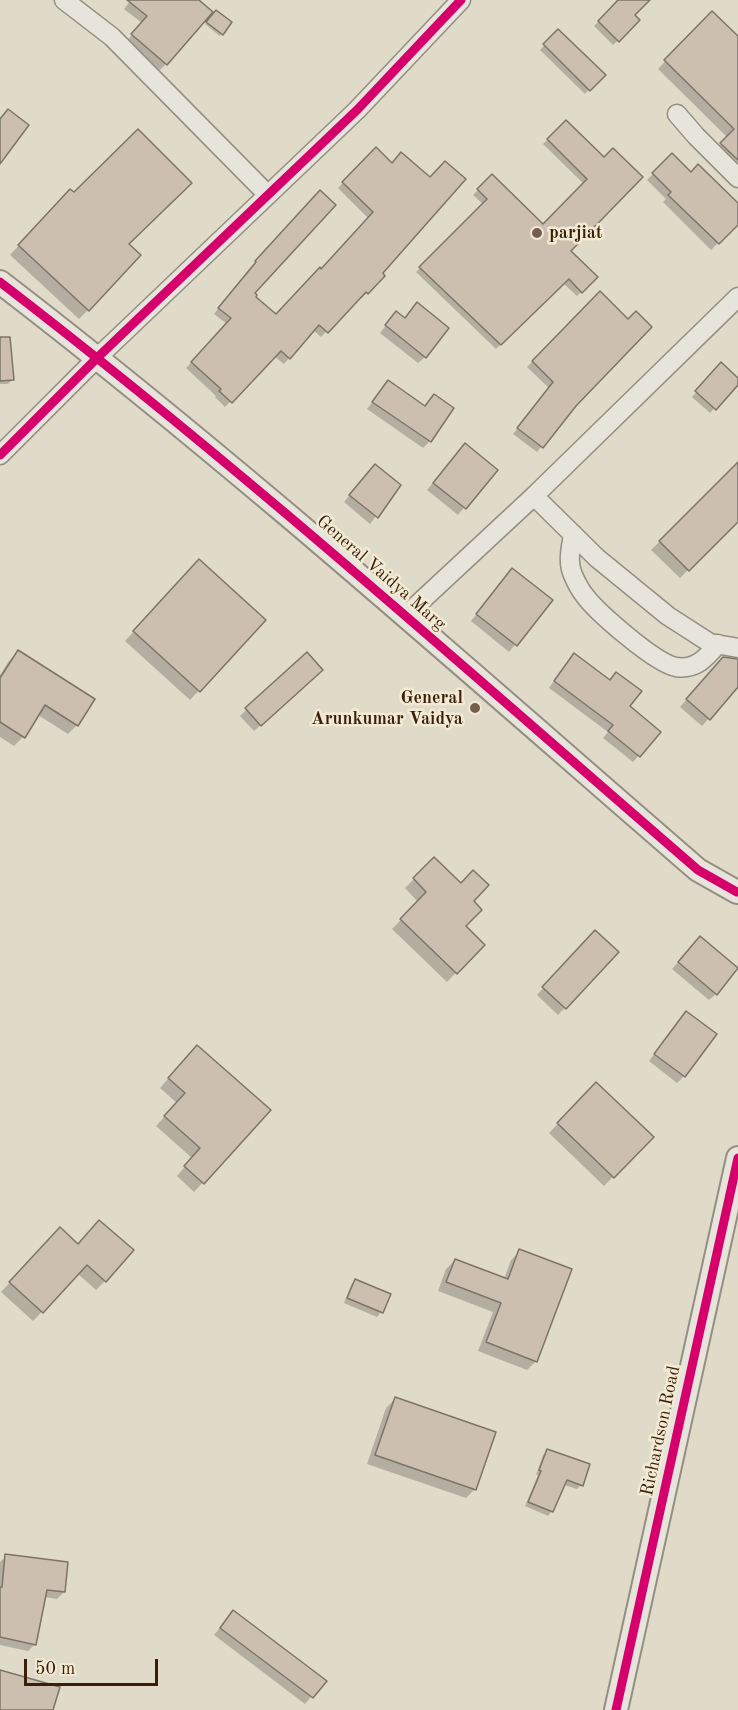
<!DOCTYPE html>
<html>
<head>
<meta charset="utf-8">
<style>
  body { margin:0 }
  #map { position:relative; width:738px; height:1710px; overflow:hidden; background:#e0dac8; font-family:"Old Standard TT",serif }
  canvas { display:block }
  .scale { position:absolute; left:24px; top:1659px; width:134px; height:27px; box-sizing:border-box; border:3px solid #3c1c0b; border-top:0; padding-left:8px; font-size:18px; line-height:21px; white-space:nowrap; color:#3c1c0b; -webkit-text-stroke:4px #f2ebd4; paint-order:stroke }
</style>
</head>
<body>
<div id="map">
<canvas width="738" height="1710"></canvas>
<div class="scale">50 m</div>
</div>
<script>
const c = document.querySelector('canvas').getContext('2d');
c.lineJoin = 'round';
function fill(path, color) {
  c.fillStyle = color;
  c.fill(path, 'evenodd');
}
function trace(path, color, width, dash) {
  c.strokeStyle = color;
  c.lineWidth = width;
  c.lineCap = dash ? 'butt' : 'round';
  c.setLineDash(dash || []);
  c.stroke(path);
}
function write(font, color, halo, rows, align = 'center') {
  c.font = font + ' "Old Standard TT",serif';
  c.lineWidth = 5;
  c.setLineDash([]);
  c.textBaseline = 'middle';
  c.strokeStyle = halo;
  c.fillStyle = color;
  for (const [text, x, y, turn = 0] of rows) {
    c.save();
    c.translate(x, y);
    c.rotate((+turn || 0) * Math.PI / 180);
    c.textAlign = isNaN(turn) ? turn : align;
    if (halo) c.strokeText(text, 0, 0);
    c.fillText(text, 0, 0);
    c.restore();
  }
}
fill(new Path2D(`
  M131,0H197L166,64L160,70L126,42L142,23L124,9Z
  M616,0H648L633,15L638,20L613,45L594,26L618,2Z
  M216,12L230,23L220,36L205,24Z
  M712,13L738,38V176L714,152L727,137L658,69Z
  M558,31L603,75L585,94L540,50Z
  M566,122L604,159L569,251L596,277L577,296L563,283L496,349L416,272L483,204L473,195L492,176L543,226L584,184L543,144Z
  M376,149L381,274L383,276L362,298L360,297L321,337L313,330L284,364L274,356L225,407L215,397L216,396L186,368L227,324L214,314L250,268L320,193L253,293L254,297L276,316L321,271L369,219L338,188Z
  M672,155L691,174L738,205V223L711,250L663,202L666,199L647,180Z
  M61,200L127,244L88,310L79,319L10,255Z
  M600,294L628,321L575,405L537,452L513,434L549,388L527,367Z
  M410,311L425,357L418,363L380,333L390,320L404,319Z
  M0,348L13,379L8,384H0Z
  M721,364L738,380V382L710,413L692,397Z
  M388,382L424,407L434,395L430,441L423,448L367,409Z
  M458,452L495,470L458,515L427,490Z
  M738,464V520L680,578L651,550Z
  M369,472L399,485L370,524L344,502Z
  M190,570L264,621L190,700L125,641Z
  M505,577L551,601L509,652L471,621Z
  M18,652L77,725L68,734L38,715L23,737L14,746L0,737V675L9,661Z
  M738,660V685L702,726L680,707L716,665Z
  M568,661L659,732L633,762L603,738L608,732L549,688Z
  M314,676L254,731L240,716L246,710Z
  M434,859L472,901L464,926L483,945L447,982L392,929L418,902L405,888Z
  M595,932L617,952L558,1015L537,995Z
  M694,944L716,994L709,1000L672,969Z
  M680,1020L684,1076L677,1083L649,1061Z
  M188,1056L268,1110L194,1192L177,1176L192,1158L156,1126L177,1103L160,1088Z
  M596,1084L652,1137L604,1186L549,1133Z
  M60,1229L105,1281L96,1290L78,1274L33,1321L1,1292Z
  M520,1251L536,1361L527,1370L478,1351L493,1312L438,1291L446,1269L455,1260L504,1279L511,1260Z
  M356,1280L381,1312L377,1317L344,1303L351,1285Z
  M395,1399L475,1489L466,1498L367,1464L386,1408Z
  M547,1451L581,1485L577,1489L564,1485L552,1511L548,1516L525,1506L538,1475H536L543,1455Z
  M6,1556L64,1592L57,1599L45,1597L35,1644L28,1651L0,1645V1562Z
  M233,1612L324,1681L305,1704L214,1635Z`), '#0003');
const building = new Path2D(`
  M127,0H199L213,12L167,65L131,34L147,16Z
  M618,0H650L635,15L640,20L619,42L598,21Z
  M216,10L232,22L223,35L206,22Z
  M712,11L738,36V160L720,143L734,129L664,60Z
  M558,29L606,75L590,91L543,44Z
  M8,109L29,125L0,164V119Z
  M566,120L604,157L613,148L643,177L571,251L598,277L582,293L569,279L501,345L419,267L487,199L477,189L492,174L543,224L587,179L547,139Z
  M138,129L192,183L129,244L141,255L89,311L18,245L70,189L74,192Z
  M376,147L392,163L401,152L430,177L445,161L466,179L383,273L385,276L368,294L366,292L328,333L319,325L290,359L281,351L232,403L219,391L221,389L191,362L231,318L218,308L256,262L255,261L320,190L336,205L255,293L257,295L256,297L276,314L320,267L321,269L373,212L342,182Z
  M672,153L691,172L698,164L738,203V225L719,244L668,195L671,192L652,173Z
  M600,291L628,319L636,311L652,327L576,406L543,448L517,428L553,382L532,361Z
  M417,302L449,328L426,358L385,325L396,311L405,318Z
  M0,337H10L14,380L0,381Z
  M721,362L738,378V385L716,410L695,391Z
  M388,380L425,406L434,394L454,408L431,442L372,402Z
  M465,443L498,470L466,509L433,483Z
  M738,462V522L689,571L659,541Z
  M375,464L401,485L378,518L349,495Z
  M199,559L266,620L200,692L133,631Z
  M512,568L553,600L517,646L476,614Z
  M18,650L95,699L78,726L45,705L25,738L0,722V678Z
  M307,652L323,670L261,726L245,708Z
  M574,653L610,680L616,672L642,691L630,706L661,732L640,757L608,731L613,725L554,681Z
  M723,657L738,659V687L710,720L686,699Z
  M434,857L461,883L473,870L489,885L474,901L482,910L466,926L485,945L457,974L400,919L426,892L413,878Z
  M595,930L619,952L566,1009L542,987Z
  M700,936L738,968L717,995L678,962Z
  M686,1011L717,1034L685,1077L654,1054Z
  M197,1045L271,1110L204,1184L184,1166L200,1148L164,1116L185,1093L168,1078Z
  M596,1082L654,1137L614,1178L557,1123Z
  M99,1220L134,1250L106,1282L87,1265L43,1313L9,1282L60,1227L78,1244Z
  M519,1249L572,1269L537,1362L486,1342L501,1303L446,1282L455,1259L508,1279Z
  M355,1279L391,1294L383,1313L347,1298Z
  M395,1397L496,1432L476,1490L375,1455Z
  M547,1449L590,1464L583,1486L567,1480L553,1512L528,1502L541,1471L539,1470Z
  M5,1554L68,1562L65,1592L47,1590L36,1645L0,1637V1587H2Z
  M233,1610L327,1681L313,1698L220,1628Z
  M0,1670L60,1687L53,1710H0Z`);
fill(building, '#ccbfaf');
trace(building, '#7d7469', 1.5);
const minor = new Path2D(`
  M64,0L112,37L268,195
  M677,114L696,136L738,178
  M0,455L98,357L357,110L461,0
  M534,496L597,558L668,616L710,643L738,648
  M573,534C571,548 567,562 573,575C576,582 580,590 585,596C598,613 655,663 676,667C696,670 706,658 718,644
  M405,616L534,496L738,297`);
const tertiary = new Path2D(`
  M0,282C241,467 468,671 698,870L737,892
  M616,1710L738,1158`);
trace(minor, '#958e82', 21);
trace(tertiary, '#958e82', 26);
trace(minor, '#e7e4db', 18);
trace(tertiary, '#e7e4db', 22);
trace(new Path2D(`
  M0,282C241,467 468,671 698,870L737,892
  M0,455L98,357L357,110L461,0
  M616,1710L738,1158`), '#d6006c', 9);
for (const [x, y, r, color] of [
  [537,233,6,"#755e4d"],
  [475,708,6,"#755e4d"]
]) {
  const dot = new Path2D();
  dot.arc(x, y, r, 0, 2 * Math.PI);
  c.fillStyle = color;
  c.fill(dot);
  trace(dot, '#f2ebd4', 2);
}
write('bold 18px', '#3c1c0b', '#f2ebd4', [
  ["parjiat",549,233],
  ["General",463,698,"right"],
  ["Arunkumar Vaidya",463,719,"right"]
], 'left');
write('18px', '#3c1c0b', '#f2ebd4', [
  ["General Vaidya Marg",381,573,41],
  ["Richardson Road",661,1431,-78]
]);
</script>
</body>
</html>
